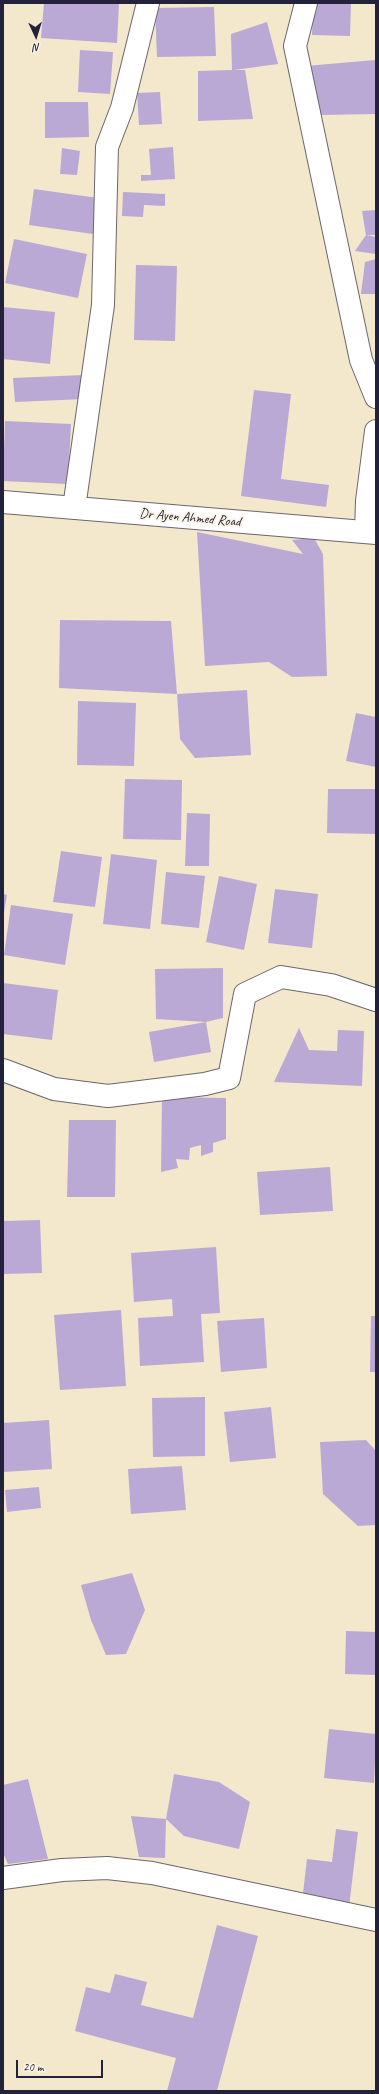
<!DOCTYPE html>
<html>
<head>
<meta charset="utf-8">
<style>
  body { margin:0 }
  #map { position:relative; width:379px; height:2094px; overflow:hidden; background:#f3e7cc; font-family:Caveat,sans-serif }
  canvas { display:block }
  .frame { position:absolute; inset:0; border:4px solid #22223b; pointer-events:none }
  .north { position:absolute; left:16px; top:16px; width:40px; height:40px; -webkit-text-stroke:3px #fcf5e5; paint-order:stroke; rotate:176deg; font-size:11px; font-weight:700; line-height:16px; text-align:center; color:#22223b }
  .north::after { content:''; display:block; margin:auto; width:14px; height:18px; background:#22223b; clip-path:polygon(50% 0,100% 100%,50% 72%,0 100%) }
  .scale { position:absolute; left:16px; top:2060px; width:87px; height:18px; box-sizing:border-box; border:2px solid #22223b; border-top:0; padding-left:5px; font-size:12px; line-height:14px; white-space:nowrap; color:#22223b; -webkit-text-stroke:3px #fcf5e5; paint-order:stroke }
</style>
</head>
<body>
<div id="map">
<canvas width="379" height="2094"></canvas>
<div class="frame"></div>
<div class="north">N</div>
<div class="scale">20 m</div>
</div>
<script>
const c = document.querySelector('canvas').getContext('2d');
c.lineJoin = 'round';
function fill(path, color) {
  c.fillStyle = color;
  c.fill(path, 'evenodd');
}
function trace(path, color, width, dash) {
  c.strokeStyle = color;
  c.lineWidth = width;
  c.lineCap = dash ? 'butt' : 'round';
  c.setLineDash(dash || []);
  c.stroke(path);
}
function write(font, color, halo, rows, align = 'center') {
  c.font = font + ' Caveat,sans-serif';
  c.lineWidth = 3.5;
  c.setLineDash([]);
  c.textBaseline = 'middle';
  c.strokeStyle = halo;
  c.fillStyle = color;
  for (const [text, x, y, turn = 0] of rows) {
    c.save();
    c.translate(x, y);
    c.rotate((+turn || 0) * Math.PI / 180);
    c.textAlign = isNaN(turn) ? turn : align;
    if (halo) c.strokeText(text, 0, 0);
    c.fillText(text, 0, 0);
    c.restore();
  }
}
fill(new Path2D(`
  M44,3H119L117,43L41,38Z
  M313,3H351L350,36L312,35Z
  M214,7L216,56L157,57L155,8Z
  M267,22L278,64L234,70H245L253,119L198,121V71L232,70L231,34Z
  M80,50L113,52L110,94L78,92Z
  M375,60L376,114L320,115L306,66Z
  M160,92L162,124L139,125L137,93Z
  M45,102H88L89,137L45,138Z
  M173,147L175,179L141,181V175H151L149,149Z
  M62,148L80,151L77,175L60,174Z
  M34,189L98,198L93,234L29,225Z
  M123,192L165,194V206L144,205L143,217L122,216Z
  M376,210V235H366L376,237V254L355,251L366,235L362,211Z
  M14,239L87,254L78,298L5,283Z
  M376,259V294H361L365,262Z
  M136,265L177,266L175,341L134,340Z
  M3,307L55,312L50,364L3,359Z
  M83,375L84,399L15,402L13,378Z
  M254,390L291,394L281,479L329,485L326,507L241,496Z
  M5,421L71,424L68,484L3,481Z
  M197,532L303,554L292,540L314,538L323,554L327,676L292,677L269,662L205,666Z
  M60,620L171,621L177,694L59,688Z
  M247,690L251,755L195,758L180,739L177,694Z
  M78,701L136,703L134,766L77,765Z
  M356,713L376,717V767L346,761Z
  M125,779L182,780L181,840L123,839Z
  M328,789H376V834L327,833Z
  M187,813L210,814L209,866H185Z
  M61,851L102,857L95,907L53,902Z
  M111,854L157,860L150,929L103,924Z
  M166,872L205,876L199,928L161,924Z
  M219,876L257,884L244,950L206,942Z
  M275,889L318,894L312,948L268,943Z
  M3,894L7,895L4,912H3Z
  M11,905L73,914L65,965L4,955Z
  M223,968V1018L206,1022L156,1019L155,969Z
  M3,983L58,990L52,1040L3,1034Z
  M206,1022L211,1052L154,1062L149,1032Z
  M299,1028L309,1050L337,1051L338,1030L364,1031L362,1086L274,1082Z
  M162,1097L226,1098V1139L213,1143V1152L201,1156V1145L190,1148L189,1160L176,1159L178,1168L161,1172Z
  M69,1120H116L115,1197H67Z
  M330,1167L333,1211L260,1215L257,1172Z
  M40,1220L42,1273L3,1274V1221Z
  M216,1247L220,1313L201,1314L204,1362L140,1366L138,1318L173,1316L172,1299L134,1302L131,1253Z
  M121,1310L126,1386L60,1390L54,1315Z
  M371,1316H376V1372H370Z
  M264,1318L267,1368L221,1372L217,1321Z
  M205,1397V1456L153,1457L152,1398Z
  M271,1407L276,1458L230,1462L224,1412Z
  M49,1420L52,1469L3,1472V1423Z
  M366,1440L376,1451V1525L358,1526L323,1494L320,1442Z
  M182,1466L186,1510L131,1514L128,1469Z
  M39,1487L41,1508L7,1512L5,1490Z
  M132,1573L145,1610L126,1654L106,1655L91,1620L81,1585Z
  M346,1631L376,1632V1675L345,1674Z
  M329,1729L376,1734L374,1783L324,1778Z
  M174,1774L219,1782L250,1802L239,1849L184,1836L166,1819Z
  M28,1779L48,1859L8,1864L3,1853V1785Z
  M131,1816L166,1819L165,1858L139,1857Z
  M336,1829L358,1832L349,1907L302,1902L307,1859L332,1862Z
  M217,1925L258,1936L217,2091H167L176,2058L75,2031L86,1987L110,1993L115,1974L147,1982L141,2005L193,2018Z`), '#bba9d5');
const minor = new Path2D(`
  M306,3L295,46L361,360L376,397
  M3,502L376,533
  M74,508L103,305L107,147L122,108L148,3
  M366,532L367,501L376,431
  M3,1070L54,1089L108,1096L205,1084L229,1078L245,994L281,977L331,985L376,1000
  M3,1878L62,1870L107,1868L152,1873L376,1920`);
trace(minor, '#6b676e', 24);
trace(minor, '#fff', 22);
write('14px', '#22223b', '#fcf5e5', [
  ["Dr Ayen Ahmed Road",190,518,5]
]);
</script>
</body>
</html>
